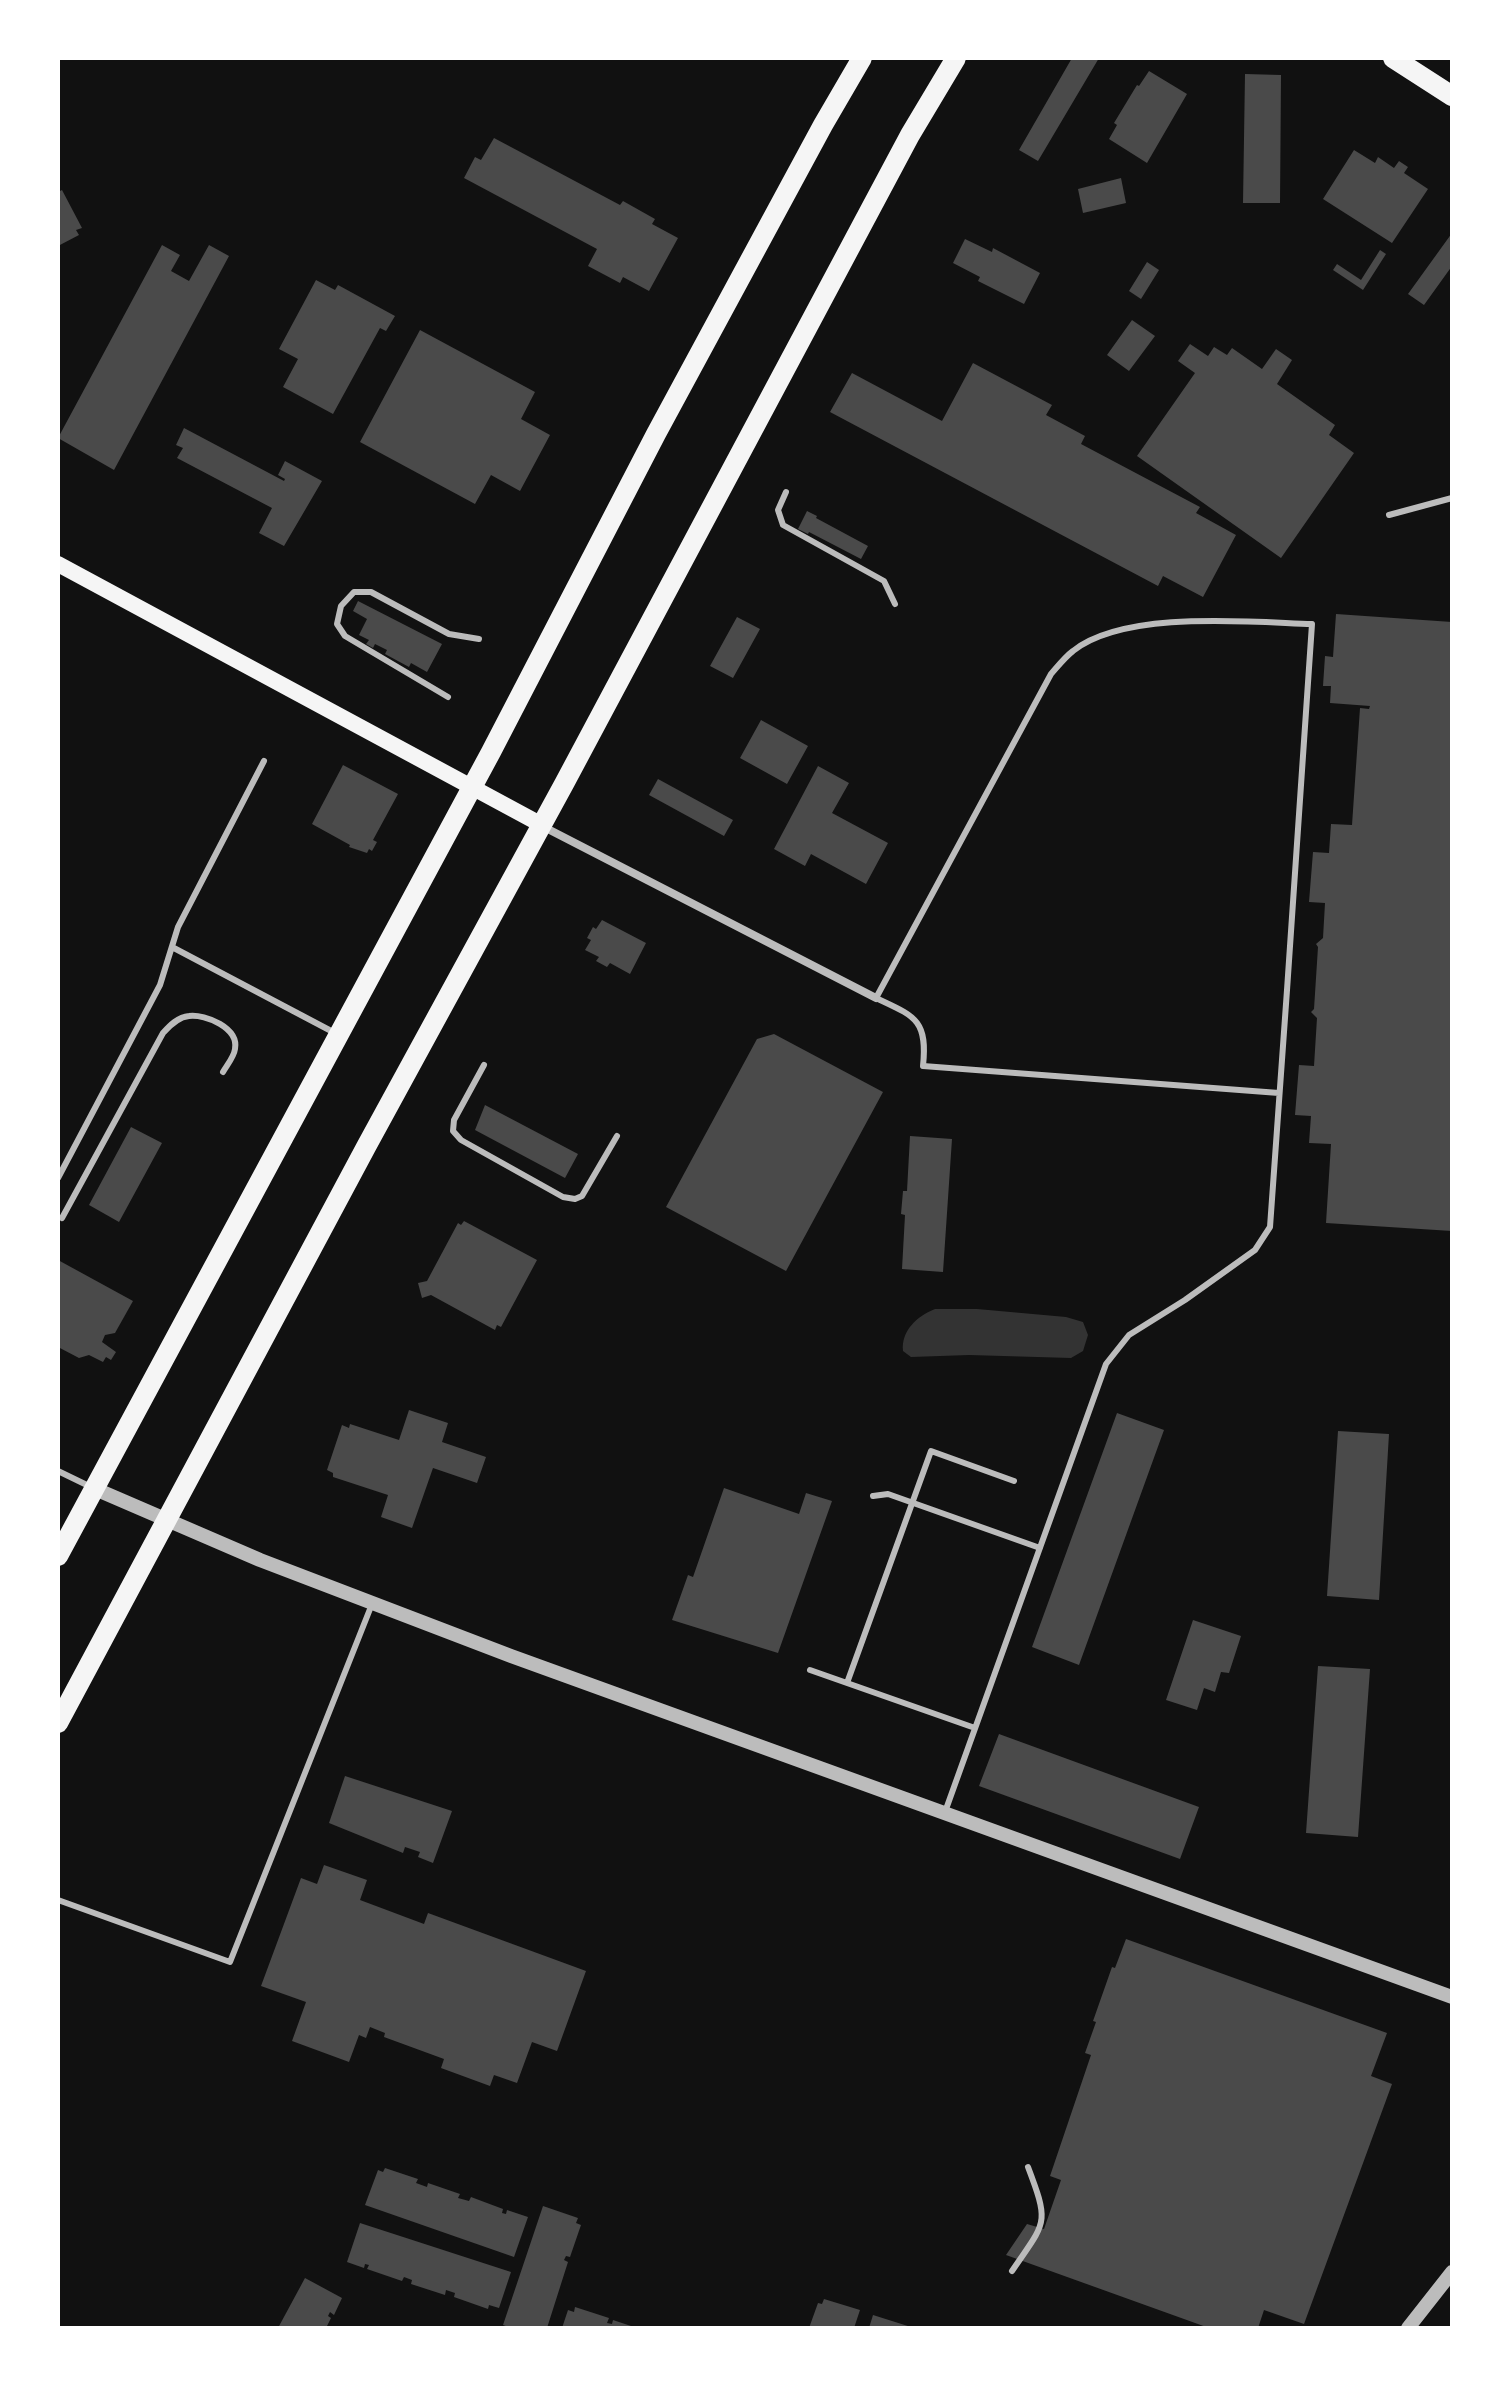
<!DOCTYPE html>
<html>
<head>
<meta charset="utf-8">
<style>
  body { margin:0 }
  #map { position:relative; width:1510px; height:2386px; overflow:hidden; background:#111; font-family:"PT Sans Narrow",sans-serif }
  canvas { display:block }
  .frame { position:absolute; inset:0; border:60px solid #fff; pointer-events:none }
</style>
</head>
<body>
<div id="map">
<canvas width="1510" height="2386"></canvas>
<div class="frame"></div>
</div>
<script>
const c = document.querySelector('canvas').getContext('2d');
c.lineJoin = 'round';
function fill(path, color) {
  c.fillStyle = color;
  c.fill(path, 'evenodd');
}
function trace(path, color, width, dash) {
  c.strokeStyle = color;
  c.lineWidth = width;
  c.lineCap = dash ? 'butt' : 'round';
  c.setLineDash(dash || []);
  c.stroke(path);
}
fill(new Path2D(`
  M935,1309H977L1066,1317L1083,1322L1088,1335L1083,1351L1071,1358L969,1355L911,1357L903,1351C901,1331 917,1316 935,1309Z`), '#333');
fill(new Path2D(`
  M1072,58H1099L1038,161L1019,150Z
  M1149,71L1187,94L1147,163L1109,139L1117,125L1114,123L1137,85L1139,86Z
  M1245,74L1281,75L1280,203H1243Z
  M494,138L620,205L623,201L655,219L652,224L678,238L649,291L623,277L620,283L588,266L597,249L464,178L475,157L481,160Z
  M1354,150L1375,163L1378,157L1394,168L1399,161L1408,167L1404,173L1428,189L1392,243L1323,199Z
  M1121,178L1126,203L1083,213L1078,189Z
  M62,190L82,228L76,230L79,235L58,246V192Z
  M1452,233V266L1424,305L1408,294Z
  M965,239L992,252L993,248L1040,273L1024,304L978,281L980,277L953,263Z
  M162,245L180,255L171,271L189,281L209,245L229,256L114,470L58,438Z
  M1380,250L1386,254L1363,290L1333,270L1337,264L1361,280Z
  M1147,262L1159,270L1141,299L1129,291Z
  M316,280L335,290L338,285L395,316L386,331L380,328L333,414L283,387L298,359L279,349Z
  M1132,320L1155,336L1129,371L1107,355Z
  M420,330L535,392L521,419L550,435L520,491L491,475L475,504L360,442Z
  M1190,344L1208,356L1214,347L1227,355L1232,348L1262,369L1276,349L1292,360L1277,384L1335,425L1329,435L1354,453L1281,558L1137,456L1195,373L1178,361Z
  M973,363L1052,405L1046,415L1085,436L1081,444L1200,507L1196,513L1236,535L1203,597L1163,576L1158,586L830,412L852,373L942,421Z
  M184,428L284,481L285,479L278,475L285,461L322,481L284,546L259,533L272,508L177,458L183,448L176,445Z
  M807,511L817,516L816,518L868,546L861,559L809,532L808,534L798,529Z
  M358,601L442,644L427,672L411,663L409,667L385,654L387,650L375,644L373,648L366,644L369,640L359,635L367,619L353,611Z
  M1336,614L1452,622V1231L1326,1223L1331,1144L1309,1143L1311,1116L1295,1115L1299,1065L1314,1066L1317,1018L1311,1012L1314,1009L1318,947L1316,944L1323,938L1325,903L1309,902L1313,852L1329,853L1331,824L1352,825L1360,708L1369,709L1370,706L1330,703L1331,686H1323L1325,656L1333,657Z
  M737,617L760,629L733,678L710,666Z
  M761,720L808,746L787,784L740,758Z
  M343,765L398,794L373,840L377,842L372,851L369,849L367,853L349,847L350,845L312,824Z
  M818,766L849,783L832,813L888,843L866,884L811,854L805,866L774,849Z
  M658,779L733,820L724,836L649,795Z
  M602,920L646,943L630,974L610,963L607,967L596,961L599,957L585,950L591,940L587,938L593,927L596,929Z
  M774,1034L883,1092L786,1271L666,1207L757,1039Z
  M485,1105L578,1154L565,1178L475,1130Z
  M131,1127L162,1143L119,1222L89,1205Z
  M910,1136L952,1139L943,1272L902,1269L905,1215L901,1214L903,1191H907Z
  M464,1221L537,1260L501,1327L497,1325L495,1330L431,1295L422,1298L418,1283L427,1281L458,1223L461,1225Z
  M58,1260L133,1301L115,1333L105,1335L102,1342L116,1352L111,1360L106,1357L103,1362L89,1355L79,1358L58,1347Z
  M409,1410L448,1423L442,1442L486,1457L477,1483L433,1468L412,1528L381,1517L388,1495L333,1477V1473L327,1470L342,1425L349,1428L350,1424L399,1440Z
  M1117,1413L1164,1430L1079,1665L1032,1647Z
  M1338,1431L1389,1434L1379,1600L1327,1596Z
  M724,1488L799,1514L806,1493L832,1501L778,1653L672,1620L688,1575L693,1577Z
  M1193,1620L1241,1636L1229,1673L1221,1672L1215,1692L1204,1688L1197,1710L1166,1700Z
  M1318,1666L1370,1669L1358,1837L1306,1833Z
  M999,1734L1199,1807L1180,1859L979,1786Z
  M345,1776L452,1811L433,1863L418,1857L420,1852L405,1847L403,1853L329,1823Z
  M324,1865L367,1880L360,1900L424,1924L428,1913L586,1971L557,2051L532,2042L517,2083L494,2075L490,2086L441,2068L444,2059L384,2037L385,2033L370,2027L366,2038L359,2035L349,2062L292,2041L306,2002L261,1986L301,1878L317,1884Z
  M1126,1939L1387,2033L1371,2076L1392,2084L1304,2324L1264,2310L1258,2328H1209L1006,2255L1027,2224L1044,2229L1061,2180L1050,2176L1091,2055L1085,2053L1096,2022L1093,2021L1112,1967L1115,1968Z
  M385,2168L418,2179L416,2183L427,2187L428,2183L460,2194L458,2198L469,2201L471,2197L503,2209L502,2213L506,2214L507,2210L528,2217L514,2257L365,2205L378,2170L383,2172Z
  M543,2206L578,2218L576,2223L581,2225L570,2257L566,2256L564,2260L568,2262L547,2328H511L503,2325Z
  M360,2223L511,2272L499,2308L489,2305L488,2309L454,2297L455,2293L446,2290L445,2295L411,2284L412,2280L404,2277L402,2281L367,2269L369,2265L365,2264L364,2268L347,2262Z
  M305,2278L342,2298L334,2315L330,2312L328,2316L331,2318L326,2328H278Z
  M824,2299L860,2310L854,2328H809L818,2303L822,2304Z
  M575,2307L609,2318L607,2323L612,2324L613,2320L637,2328H562L568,2310L574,2312Z
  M873,2315L911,2327V2328H869Z`), '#4a4a4a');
trace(new Path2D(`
  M786,492L778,510L783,525L884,581L895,604
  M1389,515L1452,498
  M448,697L345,636L337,624L341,606L354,592H371L449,634L479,639
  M172,947L335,1033
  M484,1065L454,1120L453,1131L461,1140L563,1197L575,1199L582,1196L617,1136
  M58,1178L160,985L178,927L264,761
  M62,1218L163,1033C170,1025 178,1017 189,1016C206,1014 239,1028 235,1049C234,1057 227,1065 223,1072
  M58,1471L91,1487
  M873,1496L888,1494L1040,1548
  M810,1670L975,1728
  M847,1683L931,1451L1014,1481
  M945,1812L1106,1364L1129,1335L1185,1300L1255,1250L1270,1227L1287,990L1312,624C1249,622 1125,610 1073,651C1065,657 1058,666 1051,674L876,998C914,1016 928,1019 923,1066L1279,1093
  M58,1900L230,1962L372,1604
  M1012,2271C1046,2221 1050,2225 1028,2167`), '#bcbcbc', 6);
trace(new Path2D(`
  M542,826L876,998`), '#bcbcbc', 8);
trace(new Path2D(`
  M93,1488L260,1560L511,1656L1452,1997
  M1408,2328L1452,2272`), '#bcbcbc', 14);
trace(new Path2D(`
  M58,564L542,825`), '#f5f5f5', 16);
trace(new Path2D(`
  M1393,58L1452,96
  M58,1556L491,752L656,434L823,125L862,58
  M58,1723L366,1147L564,784L910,135L956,58`), '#f5f5f5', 20);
</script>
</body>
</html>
